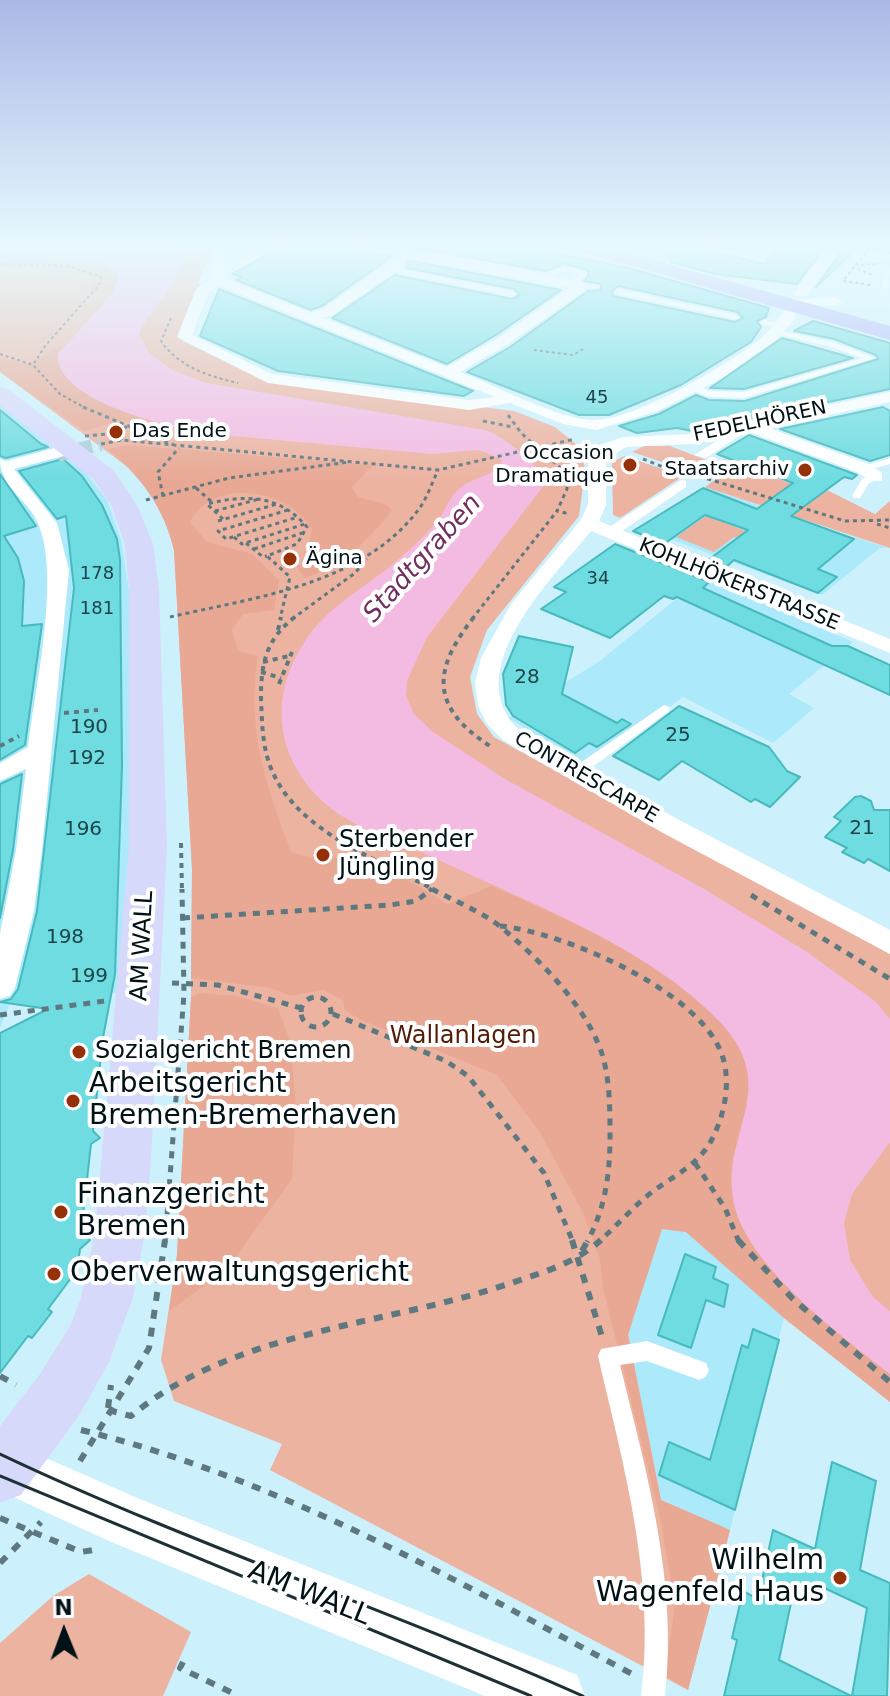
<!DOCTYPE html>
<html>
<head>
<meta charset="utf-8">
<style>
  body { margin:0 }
  #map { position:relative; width:890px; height:1696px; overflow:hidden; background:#cdf1fc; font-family:"DejaVu Sans",sans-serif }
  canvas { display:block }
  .north { position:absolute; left:24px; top:1592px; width:80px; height:80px; -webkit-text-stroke:6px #fff; paint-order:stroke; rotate:359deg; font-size:22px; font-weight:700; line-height:32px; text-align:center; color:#001117 }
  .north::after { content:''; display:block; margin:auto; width:28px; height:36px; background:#001117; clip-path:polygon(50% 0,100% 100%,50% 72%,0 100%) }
</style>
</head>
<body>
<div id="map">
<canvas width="890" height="1696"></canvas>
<div class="north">N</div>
</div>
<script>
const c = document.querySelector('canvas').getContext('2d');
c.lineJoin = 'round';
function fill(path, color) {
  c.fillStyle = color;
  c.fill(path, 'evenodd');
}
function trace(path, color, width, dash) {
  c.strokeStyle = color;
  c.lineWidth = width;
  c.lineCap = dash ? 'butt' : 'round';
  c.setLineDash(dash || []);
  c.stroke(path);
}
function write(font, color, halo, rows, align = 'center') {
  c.font = font + ' "DejaVu Sans",sans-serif';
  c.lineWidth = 8;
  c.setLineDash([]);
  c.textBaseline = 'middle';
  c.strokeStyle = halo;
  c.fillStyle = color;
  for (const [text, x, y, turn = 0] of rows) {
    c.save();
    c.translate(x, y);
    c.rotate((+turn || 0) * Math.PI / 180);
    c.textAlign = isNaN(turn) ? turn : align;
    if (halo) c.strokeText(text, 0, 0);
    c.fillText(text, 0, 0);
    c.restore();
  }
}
fill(new Path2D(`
  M0,403L68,461L75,459L107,500L121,539L130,598L131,870L125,992L11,1001L0,1028Z
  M705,487L820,526L888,548H880L822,595L643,529Z
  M703,577L853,642L789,694L814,708L773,743L683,697L589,767L508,718L600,661Z
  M662,1229L686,1232L784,1318L730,1530L661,1500L628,1335Z`), '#abe9fb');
fill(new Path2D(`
  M210,246L209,259L198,282L200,286L179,336L183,341L261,379L514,411L555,427L576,444L583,456L585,471L579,516L487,630L470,677L477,714L494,737L890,954V1402L784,1318L686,1232L662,1229L628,1334L661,1500L730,1530L688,1690L270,1470L282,1444L174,1401L161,1360L177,1255L191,997L192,869L174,550C167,519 153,495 133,471L0,372V247Z
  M644,446H670L706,460L689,471L632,452Z
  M624,456L683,476L620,518L613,515L612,462Z
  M724,459L792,484L780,492L810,503L827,490L875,514L890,501V548L705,487L716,479Z
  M706,516L792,548L783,555L734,537L714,552L676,537Z
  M89,1574L191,1632L163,1696H0V1643L53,1596Z`), '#edb3a1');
fill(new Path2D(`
  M38,259L107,266L116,272L118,279L112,293L83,291L92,281L91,275L0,268V260Z
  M63,345L58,354L76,386L93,398L174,429L156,432L122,420L84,431L0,372V356L26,365Z
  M127,445L373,465L352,487L358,497L385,504L392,510C368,542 342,565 305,578L297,567L316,555L308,544L312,530C290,489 214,476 190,522L207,542L252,554L279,580L274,610L243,614L232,630L238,651L258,656C246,727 266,787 291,852C320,862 332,856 359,859C388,863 422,890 448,904L492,886C571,922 699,972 742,1052C760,1087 741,1124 733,1158C715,1243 832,1328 890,1374V1402L784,1318L686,1232L662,1229L628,1335L661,1500L730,1530L688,1690L665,1676L675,1604L659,1513L603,1288L600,1259L583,1213L541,1134L497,1075L359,1019L345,1010L343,1000L324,990L290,996L271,988L191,978L192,869L174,550C164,508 141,476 107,449Z
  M202,993L236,996L278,1008L290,1042L296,1105L292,1179L227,1269L169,1311L177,1255L191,997Z`), '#e9a894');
fill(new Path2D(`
  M24,246C56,246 162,236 181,260C177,291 150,307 139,334L149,353L159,360L172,370L206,383L485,430C501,435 544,467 545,484L427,637L407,681L406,696L414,714L433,732L505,779L704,889L807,952L876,1002L890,1019V1142L852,1194L844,1223L850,1260L873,1297L890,1311V1374C841,1336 742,1263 733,1198C723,1129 782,1087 719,1021C648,947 529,903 437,859C397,840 352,830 319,798C274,753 270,694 305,641C327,606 370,585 400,558C413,547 427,534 438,520C445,512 448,500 456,492C467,479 488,477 502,466L501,459L479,450L432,454L210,434C175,429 53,401 58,354L112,294L118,279L116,272C86,251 35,259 0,260V251Z`), '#f4bbe2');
const building = new Path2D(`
  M284,246H345L391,257L322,306L311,310L236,280L242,277L232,274Z
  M403,246H549L554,253L625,267L769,308L766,317L757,321L761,327L751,342L681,385L609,415H579L467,372L510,347L588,291L601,290V284L584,281L589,275L587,270L564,264L546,271ZM618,286L737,312L743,318L735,322L613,296L612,291Z
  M648,246H692L764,264L778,246H826L797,284L715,274L671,262L670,257Z
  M845,246H860L816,287L844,248Z
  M407,260L561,290L496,335L447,364L332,318L395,275L512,299L520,295L514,289L406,268Z
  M219,289L473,391L464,396L278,371L200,336Z
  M813,321L890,343V389L692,431L677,428L637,433L619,426L659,414L696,395L709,400L745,401L878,359L876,355L834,339L794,331Z
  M782,338L853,358L744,389L710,388Z
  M883,407L890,411V455L870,461L780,429Z
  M0,410L41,444L48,447L6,458L0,456Z
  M749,435L857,475L852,479L844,477L791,516L854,539L818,569L837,577L818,593L734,560L724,569L707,561L748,530L705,515L664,544L633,531L703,488L757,509L793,483L717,454Z
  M63,459L82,476L102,505L117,539L120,560L122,766L115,974L102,1043L108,1050L101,1055L93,1131L100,1138L91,1144L81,1233L90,1240L80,1249L77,1270L48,1309L52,1312L32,1338L28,1336L0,1373V1033L48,1009L0,1002L11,999L18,989L37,911L74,588L66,516L57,519L19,471Z
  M0,474L36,526L4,536L18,558L24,581L22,626L42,624L25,745L0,760Z
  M615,544L709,582L703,588L832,646H848L890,665V695L677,597L673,599L664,596L610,638L541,609L566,592L554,587Z
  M519,636L573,647L562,694L617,723L622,719L631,724L597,747L589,743L575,753L513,716L506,705L503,674Z
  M679,706L769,747L787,771L800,777L770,807L755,799L751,802L682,761L659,780L613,756Z
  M22,774L13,850L0,918V784Z
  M861,796L871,801L874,810H890V871L868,859L864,863L842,852L847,848L825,837L841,821L834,817L855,797Z
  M685,1254L716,1267L713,1278L728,1285L724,1307L706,1300L691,1348L658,1335Z
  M753,1329L779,1340L735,1510L659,1475L669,1442L710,1460L742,1345L748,1348Z
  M832,1462L876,1481L860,1570L890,1583L887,1696H852L867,1608L820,1586L819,1596L795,1584L779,1660L851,1696H724L737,1640L732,1638L743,1591L754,1597L756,1593L759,1594L773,1530L815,1549Z`);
fill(building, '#6edce0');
trace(building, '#48babe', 2);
trace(new Path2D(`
  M58,455L101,444`), '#aecfda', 14, [14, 7]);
trace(new Path2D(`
  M870,248L890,253
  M0,264L68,266L101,277L99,285L45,346L33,365
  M855,265L878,264
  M852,267L875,276
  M870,285L843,281L872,246
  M171,318L161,341C179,367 208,376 238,383
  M534,350L573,355L585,348
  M0,354L33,365L60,394L87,409`), '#5e7880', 2, [3, 3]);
trace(new Path2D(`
  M83,407L174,445
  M508,415L521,433L565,472L567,489L557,511L570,514
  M483,421L513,427
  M85,436L118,433
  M122,440L118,433L127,426
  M101,444L122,440L438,470L575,439
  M643,459L676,472
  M692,474L845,521L890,520
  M196,488L212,502
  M163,496L158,472L179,448
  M146,500L229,478L349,462
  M288,510L218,531L226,539L298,517
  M215,511L259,499
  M223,519L207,504C246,494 280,495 307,527L297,544L267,556L290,577L280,619
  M218,521L277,504
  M877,524L890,528
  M234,537L242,544L305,524
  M246,543L263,557L267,556
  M254,549L305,532
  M170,617C256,597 362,585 419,509C427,498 432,483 438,470
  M292,619L355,573L367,559
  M472,619L557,511`), '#5e7880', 3, [4, 4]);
trace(new Path2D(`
  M295,617C267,638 261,662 261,697C262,723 262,751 274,775C302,834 382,861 436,891
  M474,617C432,670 430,707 490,746
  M278,630L281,617
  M263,662L289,656
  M261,672L281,678
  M279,684L292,652
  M64,713L98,710
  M0,746L19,736
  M181,843L182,891
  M429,891L432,889`), '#5e7880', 4, [5, 5]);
trace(new Path2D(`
  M432,889C454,901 483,912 502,928C540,960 584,1004 601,1051C610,1077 610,1109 610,1136C610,1175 605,1209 587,1242
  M751,895L890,979
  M183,918L390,905L416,901L432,889
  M500,926C563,932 704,992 723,1058C731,1085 724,1117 711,1141C696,1168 670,1177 647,1196C630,1210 615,1228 598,1242
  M172,983L218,985L301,1008
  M301 1012a15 15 0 1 1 30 0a15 15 0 1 1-30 0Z
  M333,1014L446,1061L468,1076L544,1173L573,1242
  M0,1015L105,1001
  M695,1163L725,1208L739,1242
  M165,1242L184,994L182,889`), '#5e7880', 5, [7, 7]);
trace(new Path2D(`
  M572,1240L603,1340
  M738,1240L793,1299L890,1382
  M582,1251L588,1240
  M0,1376L16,1385
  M108,1408L111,1385
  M108,1410L131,1416C234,1330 384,1326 508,1284C541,1273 574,1264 601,1240
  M81,1430C280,1479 454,1580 634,1675
  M80,1461L149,1348L165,1240
  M0,1518L81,1552L99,1549
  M0,1563L41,1522
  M183,1662L180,1668L239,1696`), '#5e7880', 6, [9, 9]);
fill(new Path2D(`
  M266,246H274C259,257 231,278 212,273L223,270Z
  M387,267L513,292L517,294L513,296L385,270Z
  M564,267L576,268L586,273V275L578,283L600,287L596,289L571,285V281L580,274C566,267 558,274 545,280L541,278L552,271Z
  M890,270L888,287L881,289L886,272Z
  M617,289L736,315L740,317L736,319L614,293Z
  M764,320L784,324L785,326L781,328L761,324L760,322Z
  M772,329L833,342L875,358L744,398L709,397L689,389V385L692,384L710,391L744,392L863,358L828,346L772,333Z
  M890,458V464L863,471L858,468Z
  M876,474L879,475V479L869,483L860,498H854L852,496L862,479Z
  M664,705L668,706L670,709L668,712L580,776H570L568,773L570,770Z
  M647,1341L706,1363L709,1370L706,1377L699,1380L647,1361L620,1365C647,1474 678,1583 665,1696H641C656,1580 624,1468 598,1356L601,1349Z`), '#fff');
fill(new Path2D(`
  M745,423L755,426L706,458L694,455Z
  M681,480L686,481V487L615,536H605V530Z`), '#fff');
fill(new Path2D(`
  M214,246H226L224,278L311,313L323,309L394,259H404V265L333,315L323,318L447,367L498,338L569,288L348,246C427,246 508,265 585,284V290L508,344L460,372C494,385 558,419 592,420C633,422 735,361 766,334C777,323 783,312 790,299L836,298L843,302L836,306H800L793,321L776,340L721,379L658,411L596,430L563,424L510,403L469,410L268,383L177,337L196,289L211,278ZM218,285L495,397L469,400L272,374L192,335L209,291Z
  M830,246H842L806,296H796L794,293Z
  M890,392V402L769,428L869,464L882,473V481H870L857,472L749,432L692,444L626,447L606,460V505L599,521L890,639V653L591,531C553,578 457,671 519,730L681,821L890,930V954L663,833L503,740L487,724L478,706L475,682L481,658L511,604L580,521L588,505V459L600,445L623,437L692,434Z
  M73,443L81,448L79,452L14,469L57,523L69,570L42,850L34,911L15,988L10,996L0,999V934L16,850L26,769L0,781V763L28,747C35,688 60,580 39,526C29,499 0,489 0,459L6,461Z`), '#fff');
fill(new Path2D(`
  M7,1441L142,1500L577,1675L585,1696H485L109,1541L0,1491V1444Z`), '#fff');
fill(new Path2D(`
  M552,246H584L628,256L630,260L621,266L555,250Z
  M616,246H641L669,260L660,266L653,264Z
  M0,387L8,389L113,470L137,505L153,544L159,589L167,847L151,1158L145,1232L133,1298L109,1362L80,1414L21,1495L0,1503V1426L40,1374L70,1326L81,1298L95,1232L129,847V589L125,544L111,505L94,480L0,405Z`), '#d7d9fb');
fill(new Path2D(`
  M593,247H607L890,326V340L593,255L590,251Z`), '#afb3f8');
fill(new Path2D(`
  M568,246H605L611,251L600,257L572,250Z`), '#949af6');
trace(new Path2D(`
  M0,1454C190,1544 391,1610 583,1696
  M0,1476L531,1696`), '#1c3036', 3);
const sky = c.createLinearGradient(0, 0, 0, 483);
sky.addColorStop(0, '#adb7e6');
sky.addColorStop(0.51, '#e8f9fe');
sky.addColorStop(1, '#e8f9fe00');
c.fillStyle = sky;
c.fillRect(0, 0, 890, 483);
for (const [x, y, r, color] of [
  [116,432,8,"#963006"],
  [630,465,8,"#963006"],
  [805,470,8,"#963006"],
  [290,559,8,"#963006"],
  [323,855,8,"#963006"],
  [79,1052,8,"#963006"],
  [73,1101,8,"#963006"],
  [61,1212,8,"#963006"],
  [54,1274,8,"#963006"],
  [840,1578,8,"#963006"]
]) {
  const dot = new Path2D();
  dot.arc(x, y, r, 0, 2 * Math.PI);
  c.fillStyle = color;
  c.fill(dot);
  trace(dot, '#fff', 3);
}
write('18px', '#1c4449', null, [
  ["45",597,398],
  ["178",97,574],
  ["34",598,579],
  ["181",97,609]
]);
write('20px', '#001117', '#fff', [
  ["FEDELHÖREN",760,422,-12],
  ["KOHLHÖKERSTRASSE",739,585,22],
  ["CONTRESCARPE",586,778,30]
]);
write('20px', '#001117', '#fff', [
  ["Das Ende",132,432],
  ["Occasion",614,454,"right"],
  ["Dramatique",614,477,"right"],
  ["Staatsarchiv",789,470,"right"],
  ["Ägina",306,559]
], 'left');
write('20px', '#1c4449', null, [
  ["28",527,678],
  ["190",89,728],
  ["25",678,736],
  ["192",87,759],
  ["21",862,829],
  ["196",83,830],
  ["198",65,938],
  ["199",89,977]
]);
write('24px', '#001117', '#fff', [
  ["Sterbender",339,841],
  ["Jüngling",339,869],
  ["Sozialgericht Bremen",95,1052]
], 'left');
write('24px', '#001117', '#fff', [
  ["AM WALL",143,946,-87]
]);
write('24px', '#541b07', '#fff', [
  ["Wallanlagen",463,1037]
]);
write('italic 26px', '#712f60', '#fff', [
  ["Stadtgraben",423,559,-48]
]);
write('28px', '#001117', '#fff', [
  ["Arbeitsgericht",89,1085],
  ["Bremen-Bremerhaven",89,1117],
  ["Finanzgericht",77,1196],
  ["Bremen",77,1228],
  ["Oberverwaltungsgericht",70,1274],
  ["Wilhelm",824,1562,"right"],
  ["Wagenfeld Haus",824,1594,"right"]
], 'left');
write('28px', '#001117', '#fff', [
  ["AM WALL",309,1594,22]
]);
</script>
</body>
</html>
